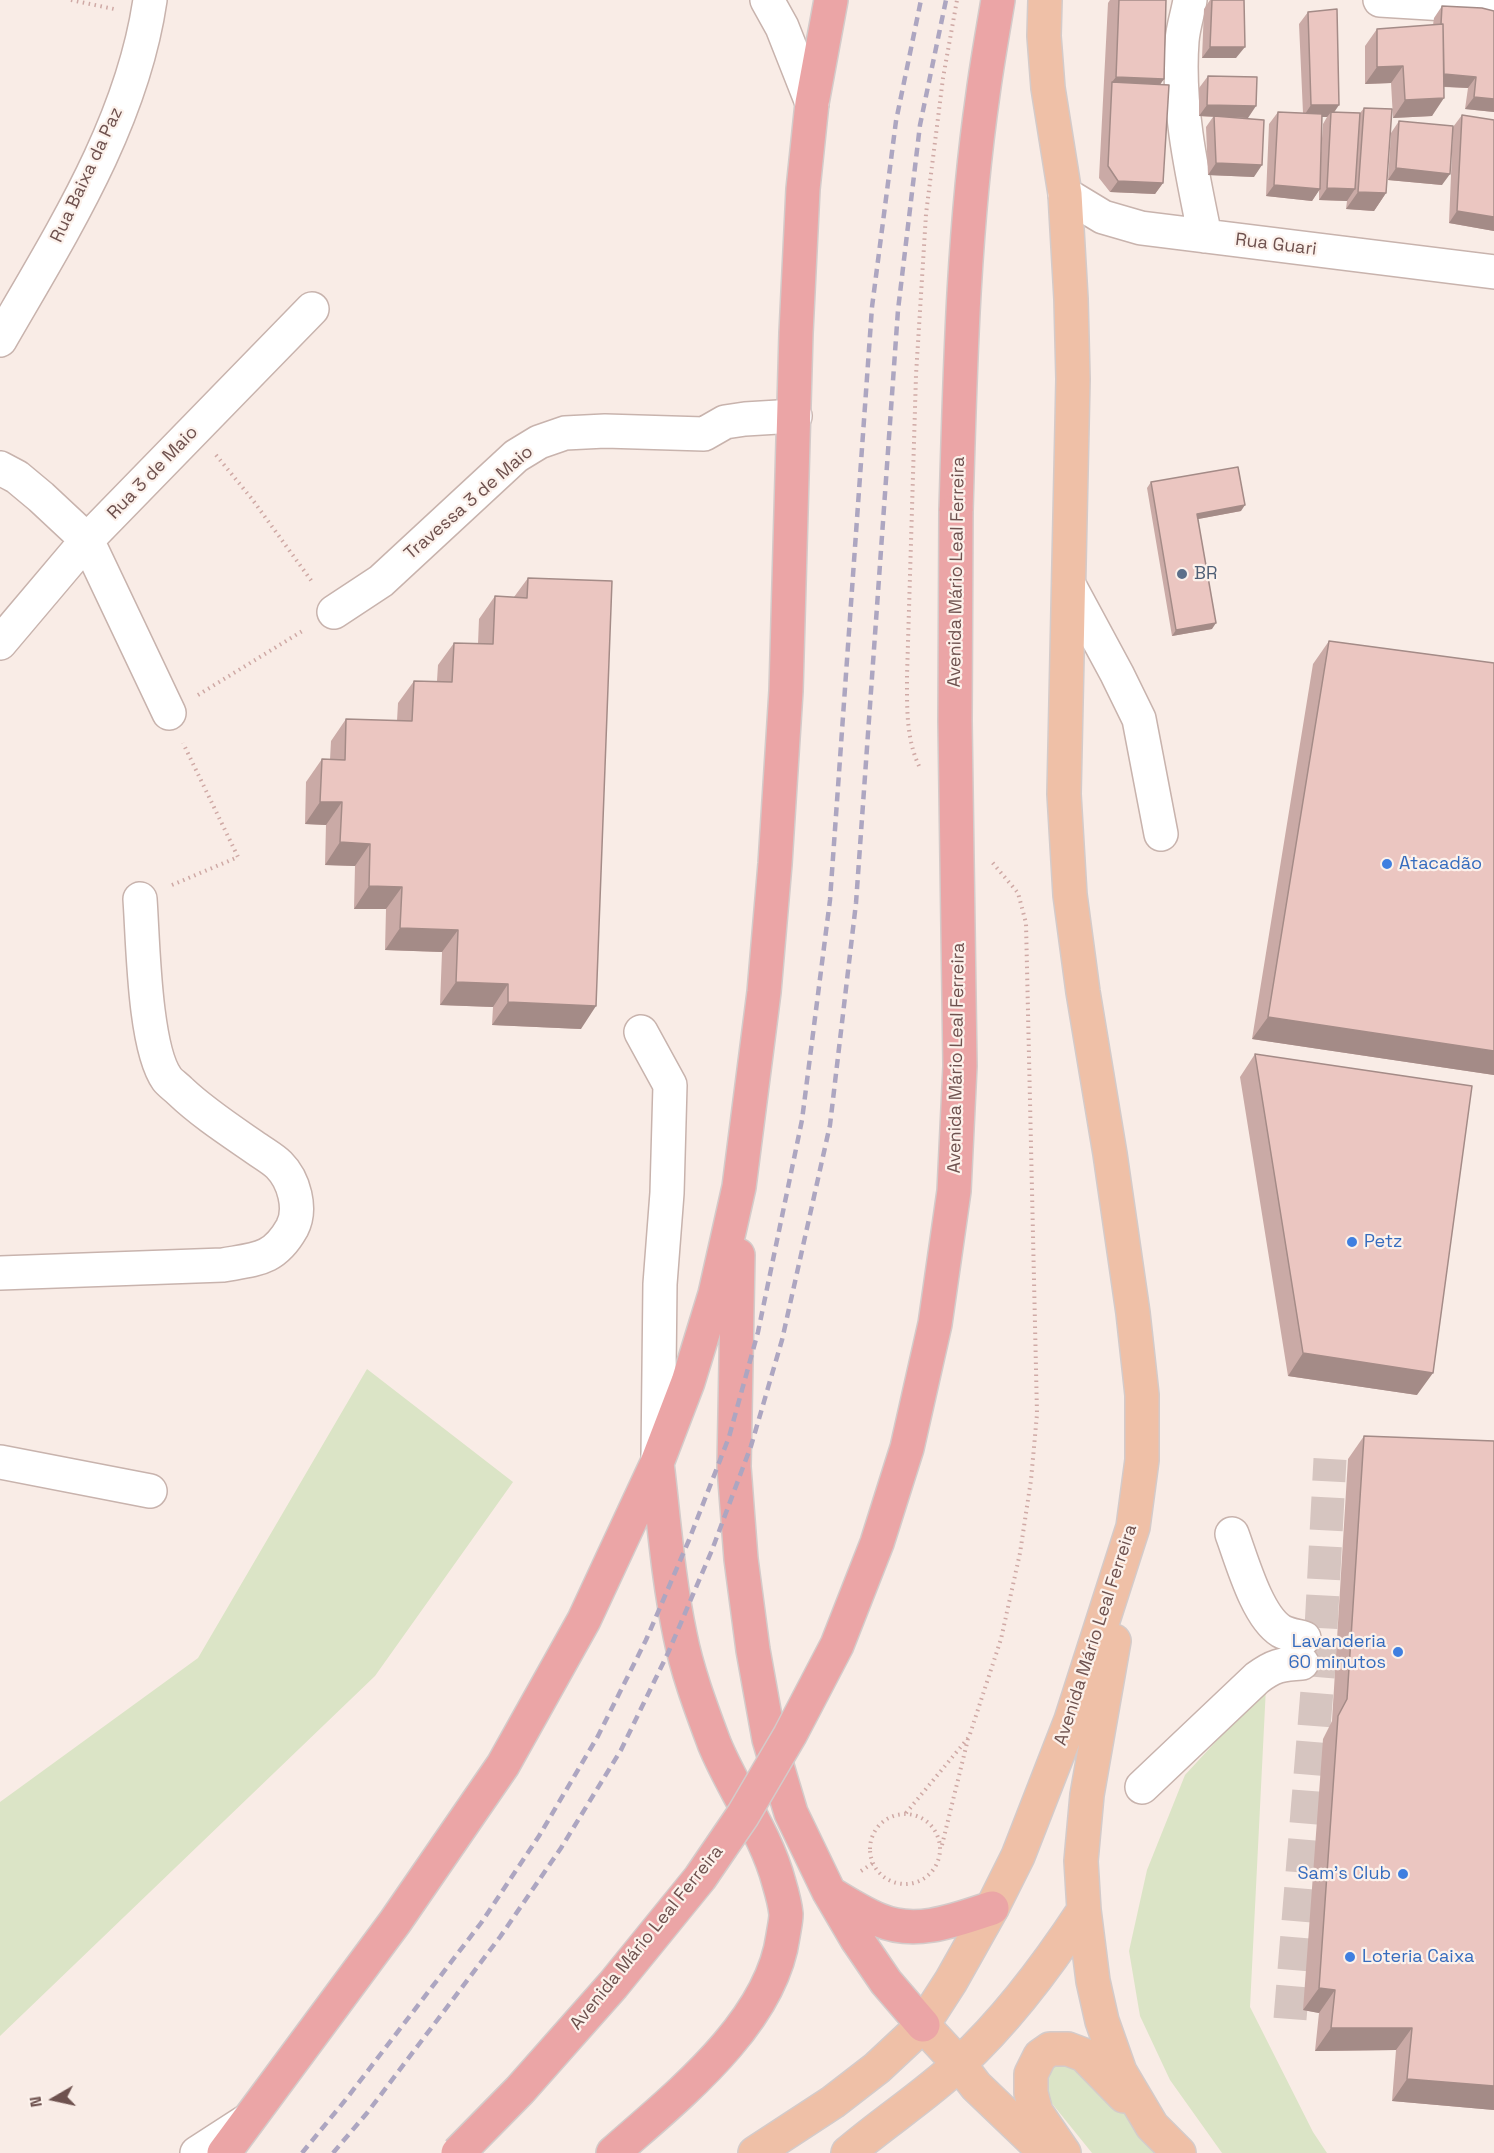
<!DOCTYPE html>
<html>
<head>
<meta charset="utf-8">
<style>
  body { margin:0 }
  #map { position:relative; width:1494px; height:2153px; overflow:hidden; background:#f9ece6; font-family:"Space Grotesk",sans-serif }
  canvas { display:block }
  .north { position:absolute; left:24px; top:2069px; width:60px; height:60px; -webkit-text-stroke:4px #fcf1eb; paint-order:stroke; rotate:261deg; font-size:16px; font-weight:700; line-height:24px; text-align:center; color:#6e514e }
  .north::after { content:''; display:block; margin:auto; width:21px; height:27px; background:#6e514e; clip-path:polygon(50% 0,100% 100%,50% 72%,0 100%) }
</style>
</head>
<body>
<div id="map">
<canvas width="1494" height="2153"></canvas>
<div class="north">N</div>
</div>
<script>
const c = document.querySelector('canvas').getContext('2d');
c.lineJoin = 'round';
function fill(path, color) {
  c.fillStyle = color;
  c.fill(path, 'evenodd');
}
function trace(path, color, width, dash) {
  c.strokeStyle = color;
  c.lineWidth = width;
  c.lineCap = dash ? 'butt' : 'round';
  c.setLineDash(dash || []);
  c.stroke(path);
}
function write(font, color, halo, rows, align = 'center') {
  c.font = font + ' "Space Grotesk",sans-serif';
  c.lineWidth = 4.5;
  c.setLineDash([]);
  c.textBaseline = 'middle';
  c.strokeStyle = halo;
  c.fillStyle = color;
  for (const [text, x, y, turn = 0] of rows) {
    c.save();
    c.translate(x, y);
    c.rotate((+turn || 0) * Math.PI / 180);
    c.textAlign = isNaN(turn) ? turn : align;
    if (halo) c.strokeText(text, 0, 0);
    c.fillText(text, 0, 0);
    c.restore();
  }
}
fill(new Path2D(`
  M367,1369L513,1482L375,1676L0,2036V1802L198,1658Z
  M1266,1687L1250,2007L1313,2132L1327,2153H1222L1170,2080L1140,2016L1129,1951L1147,1870L1185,1775Z
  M1074,2060L1168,2153H1092L1046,2096L1044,2080L1050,2066Z`), '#dbe4c6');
trace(new Path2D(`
  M1290,2019L1319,1666L1330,1459`), '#d6c5c0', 33, [33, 16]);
const minor = new Path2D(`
  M767,0L782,27L812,103
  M1190,0C1188,13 1183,27 1182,41C1177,106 1192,173 1205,236
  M1380,0L1494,7
  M1065,194L1103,217L1141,228L1494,272
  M0,340C61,234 132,124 150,0
  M0,468L17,477L41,497L87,540L169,713
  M1069,585L1117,674L1139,719L1161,834
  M334,612L381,581L516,456L539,442L565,433L605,431L704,434L725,422L745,419L795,416
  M0,643L87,540L312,309
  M641,1032L670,1085L667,1193L660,1284L658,1458
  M0,1273L223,1265C257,1259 274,1260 292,1228C302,1209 294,1180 279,1165C273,1159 264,1154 257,1149C231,1131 203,1113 180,1091C176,1087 170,1083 167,1079C144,1047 143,940 140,899
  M0,1462L150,1491
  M1232,1534C1242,1561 1257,1616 1281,1631C1288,1635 1297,1636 1304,1638
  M1142,1787L1257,1678C1273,1666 1281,1664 1302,1663
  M197,2153L248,2120`);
const major = new Path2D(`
  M1114,1641L1087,1795L1081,1861L1084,1910L1093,1981L1102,2021L1120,2072L1152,2126L1179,2153
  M923,2025L959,2064L976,2086L1046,2153
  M755,2153L833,2102L877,2068L922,2026L951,1981L992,1908L1018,1856L1071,1720L1133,1527L1142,1460V1395L1133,1313L1110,1154L1083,992L1070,895L1064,794L1073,379L1071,299L1065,194L1048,88L1044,36L1045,0
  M848,2153C884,2122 925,2096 959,2064C1008,2019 1048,1965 1084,1910
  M1064,2153L1036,2112L1031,2093V2074L1040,2056L1050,2049H1068L1084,2055L1124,2096`);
const highway = new Path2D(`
  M956,511C960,373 963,232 983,94C987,63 993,31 998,0
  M738,1255L734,1467L741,1559L753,1650L769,1739L791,1813L829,1892L856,1938L886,1982L923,2025
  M830,1893C846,1903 862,1913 879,1920C916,1936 956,1920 992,1908
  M224,2153L395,1922L503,1765L584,1620L657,1463L688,1382L715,1294L739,1187L764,992L775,864L786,691L796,333L803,189L812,103L831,0
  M613,2153C675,2098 771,2024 783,1936C784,1929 786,1921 786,1914C785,1904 782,1893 779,1883C766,1833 733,1790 714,1743C701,1708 687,1671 680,1635C668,1578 664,1521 657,1463`);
trace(minor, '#c8b3ad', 36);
trace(major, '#d4cbca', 36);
trace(highway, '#d4cbca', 36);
trace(new Path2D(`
  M71,0L114,9
  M216,455L252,499L313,583
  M198,695L304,630
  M919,766C906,738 907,707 907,676L916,375L926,214L943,78L957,0
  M172,885L238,857L183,743
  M906,1813L969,1737L1001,1639L1020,1553L1031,1480L1037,1414L1026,923L1018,893L992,862
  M870 1849a35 35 0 1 1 70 0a35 35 0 1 1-70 0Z
  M942,1845L968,1739
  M861,1871L873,1863`), '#cfa9a5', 4, [1.5, 4.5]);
trace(minor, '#fff', 33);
trace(major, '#efc0a7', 33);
trace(highway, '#eba5a6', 33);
trace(new Path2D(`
  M302,2153L347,2098L481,1923L539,1836L598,1736L646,1640L689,1540L729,1437L758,1332L802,1120L830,900L872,307L896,121L921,0
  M333,2153L367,2113L500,1937L561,1848L621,1750L668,1653L712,1550L751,1446L782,1340L830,1125L856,903L898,310L920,125L946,0`), '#ada6c1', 4.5, [9, 6]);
const highwayBridge = new Path2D(`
  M458,2153L520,2090L613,1985L700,1878L743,1815L790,1735L837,1645L877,1543L907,1448L935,1324L954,1191L960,1066L955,721L956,511`);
trace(highwayBridge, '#d4cbca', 36, []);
trace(highwayBridge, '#eba5a6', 33);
fill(new Path2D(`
  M1110,0H1166L1164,79L1160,84L1163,183L1155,194L1110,192L1099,178L1108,3Z
  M1210,0H1244L1236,58H1202L1204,9Z
  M1442,6L1494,11V112L1465,109L1468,88L1444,87L1432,116L1393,118L1391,83L1365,84V46L1377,29L1433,25L1434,18Z
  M1308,12L1334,112L1360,113L1364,108L1386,193L1374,211L1346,209L1347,201L1319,200V190L1312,201L1266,196L1269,124L1278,112L1303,113L1299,24ZM1322,117H1327L1323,124L1320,167Z
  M1208,76L1248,118L1236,117L1254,177L1208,175L1206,127L1213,117L1199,116V88Z
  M1462,115L1494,231L1449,223L1453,127Z
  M1399,121L1442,185L1388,180L1391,133Z
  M1151,482L1241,511L1198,519L1212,629L1172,636L1147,488Z
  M528,578L581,1029L492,1025L493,1007L440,1005L442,952L385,950L386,909H354L355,866L325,865L326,825L305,824L306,782L322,759L330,760L331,741L346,719L397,721L398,703L414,681H437L438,665L454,643L478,644L479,619L495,596L514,597Z
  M1329,641L1494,663V1075L1252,1039L1313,664Z
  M1255,1054L1417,1395L1288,1376L1240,1077Z
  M1364,1436L1494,1441V2110L1392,2101L1396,2050L1315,2051L1319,2013L1303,2010L1323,1739L1332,1721L1348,1459Z`), '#caaaa6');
fill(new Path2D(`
  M1210,47H1245L1236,58H1202Z
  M1403,66L1391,83L1365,84L1377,67Z
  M1439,74L1476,77L1468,88L1431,86Z
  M1116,77L1164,79L1152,96L1112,82Z
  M1474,97L1494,99V112L1465,109Z
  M1444,98L1432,116L1393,118L1405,100Z
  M1207,105L1256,106L1248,118L1199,116Z
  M1311,105H1339L1331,117V112L1327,117H1303Z
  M1216,163L1262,165L1254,177L1208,175Z
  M1396,168L1450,174L1442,185L1388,180Z
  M1118,181L1163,183L1155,194L1110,192Z
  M1274,185L1320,189L1312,201L1266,196Z
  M1327,188L1355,189L1347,201L1319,200Z
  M1358,192L1386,193L1374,211L1346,209Z
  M1457,211L1494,217V231L1449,223Z
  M1245,505L1241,511L1193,520L1197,514Z
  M1216,623L1212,629L1172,636L1176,630Z
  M320,802H342L326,825L305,824Z
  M340,842L370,844L355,866L325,865Z
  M369,886L402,887L386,909H354Z
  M400,928L458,930L442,952L385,950Z
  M456,982L508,984L493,1007L440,1005Z
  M508,1002L596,1006L581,1029L492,1025Z
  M1268,1017L1494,1051V1075L1252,1039Z
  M1303,1353L1433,1373L1417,1395L1288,1376Z
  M1319,1988L1335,1990L1319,2013L1303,2010Z
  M1331,2028H1412L1396,2050L1315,2051Z
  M1407,2079L1494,2086V2110L1392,2101Z`), '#a48b87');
const building = new Path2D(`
  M1119,0H1166L1164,79L1116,77Z
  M1212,0H1244L1245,47H1210Z
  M1442,6L1482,8L1494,11V99L1474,97L1476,77L1444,74L1443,24H1441Z
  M1337,9L1339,105H1311L1308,12Z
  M1443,24L1444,98L1405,100L1403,66L1377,67V29Z
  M1208,76L1257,77L1256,106L1207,105Z
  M1112,82L1169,85L1163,183L1118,181L1108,166Z
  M1364,108L1392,109L1386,193L1358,192Z
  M1278,112L1322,114L1320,189L1274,185Z
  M1331,112L1360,113L1355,189L1327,188Z
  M1462,115L1494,120V217L1457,211Z
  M1214,116L1264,120L1262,165L1216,163Z
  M1399,121L1453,126L1450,174L1396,168Z
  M1238,467L1245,505L1197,514L1216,623L1176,630L1151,482Z
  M528,578L612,581L596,1006L508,1002V984L456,982L458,930L400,928L402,887L369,886L370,844L340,842L342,802H320L322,759L345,760L346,719L412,721L414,681L452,682L454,643L493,644L495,596L527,598Z
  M1329,641L1494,663V1051L1268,1017Z
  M1255,1054L1472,1086L1433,1373L1303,1353Z
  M1364,1436L1494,1441V2086L1407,2079L1412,2028H1331L1335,1990L1319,1988L1338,1716L1347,1699Z`);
fill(building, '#ebc6c1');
trace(building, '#a48b87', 1.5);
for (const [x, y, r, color] of [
  [1182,574,6,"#5c6f8a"],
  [1387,864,6,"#3f7fe0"],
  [1352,1242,6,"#3f7fe0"],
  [1398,1652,6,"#3f7fe0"],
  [1403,1874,6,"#3f7fe0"],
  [1350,1957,6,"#3f7fe0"]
]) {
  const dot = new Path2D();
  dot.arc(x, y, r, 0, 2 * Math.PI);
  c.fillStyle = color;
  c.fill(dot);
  trace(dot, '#fcf1eb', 2);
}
write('18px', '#6e514e', '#fcf1eb', [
  ["Rua Baixa da Paz",87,175,-65],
  ["Rua Guari",1276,245,7],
  ["Rua 3 de Maio",153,473,-46],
  ["Travessa 3 de Maio",469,503,-41],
  ["Avenida Mário Leal Ferreira",957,572,-89],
  ["Avenida Mário Leal Ferreira",957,1058,-89],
  ["Avenida Mário Leal Ferreira",1096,1635,-72],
  ["Avenida Mário Leal Ferreira",647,1938,-51]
]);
write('18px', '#4e5e75', '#fcf1eb', [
  ["BR",1194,574]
], 'left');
write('18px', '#366cbe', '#fcf1eb', [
  ["Atacadão",1399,864],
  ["Petz",1364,1242],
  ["Lavanderia",1386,1642,"right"],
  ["60 minutos",1386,1663,"right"],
  ["Sam's Club",1391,1874,"right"],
  ["Loteria Caixa",1362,1957]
], 'left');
</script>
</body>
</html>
